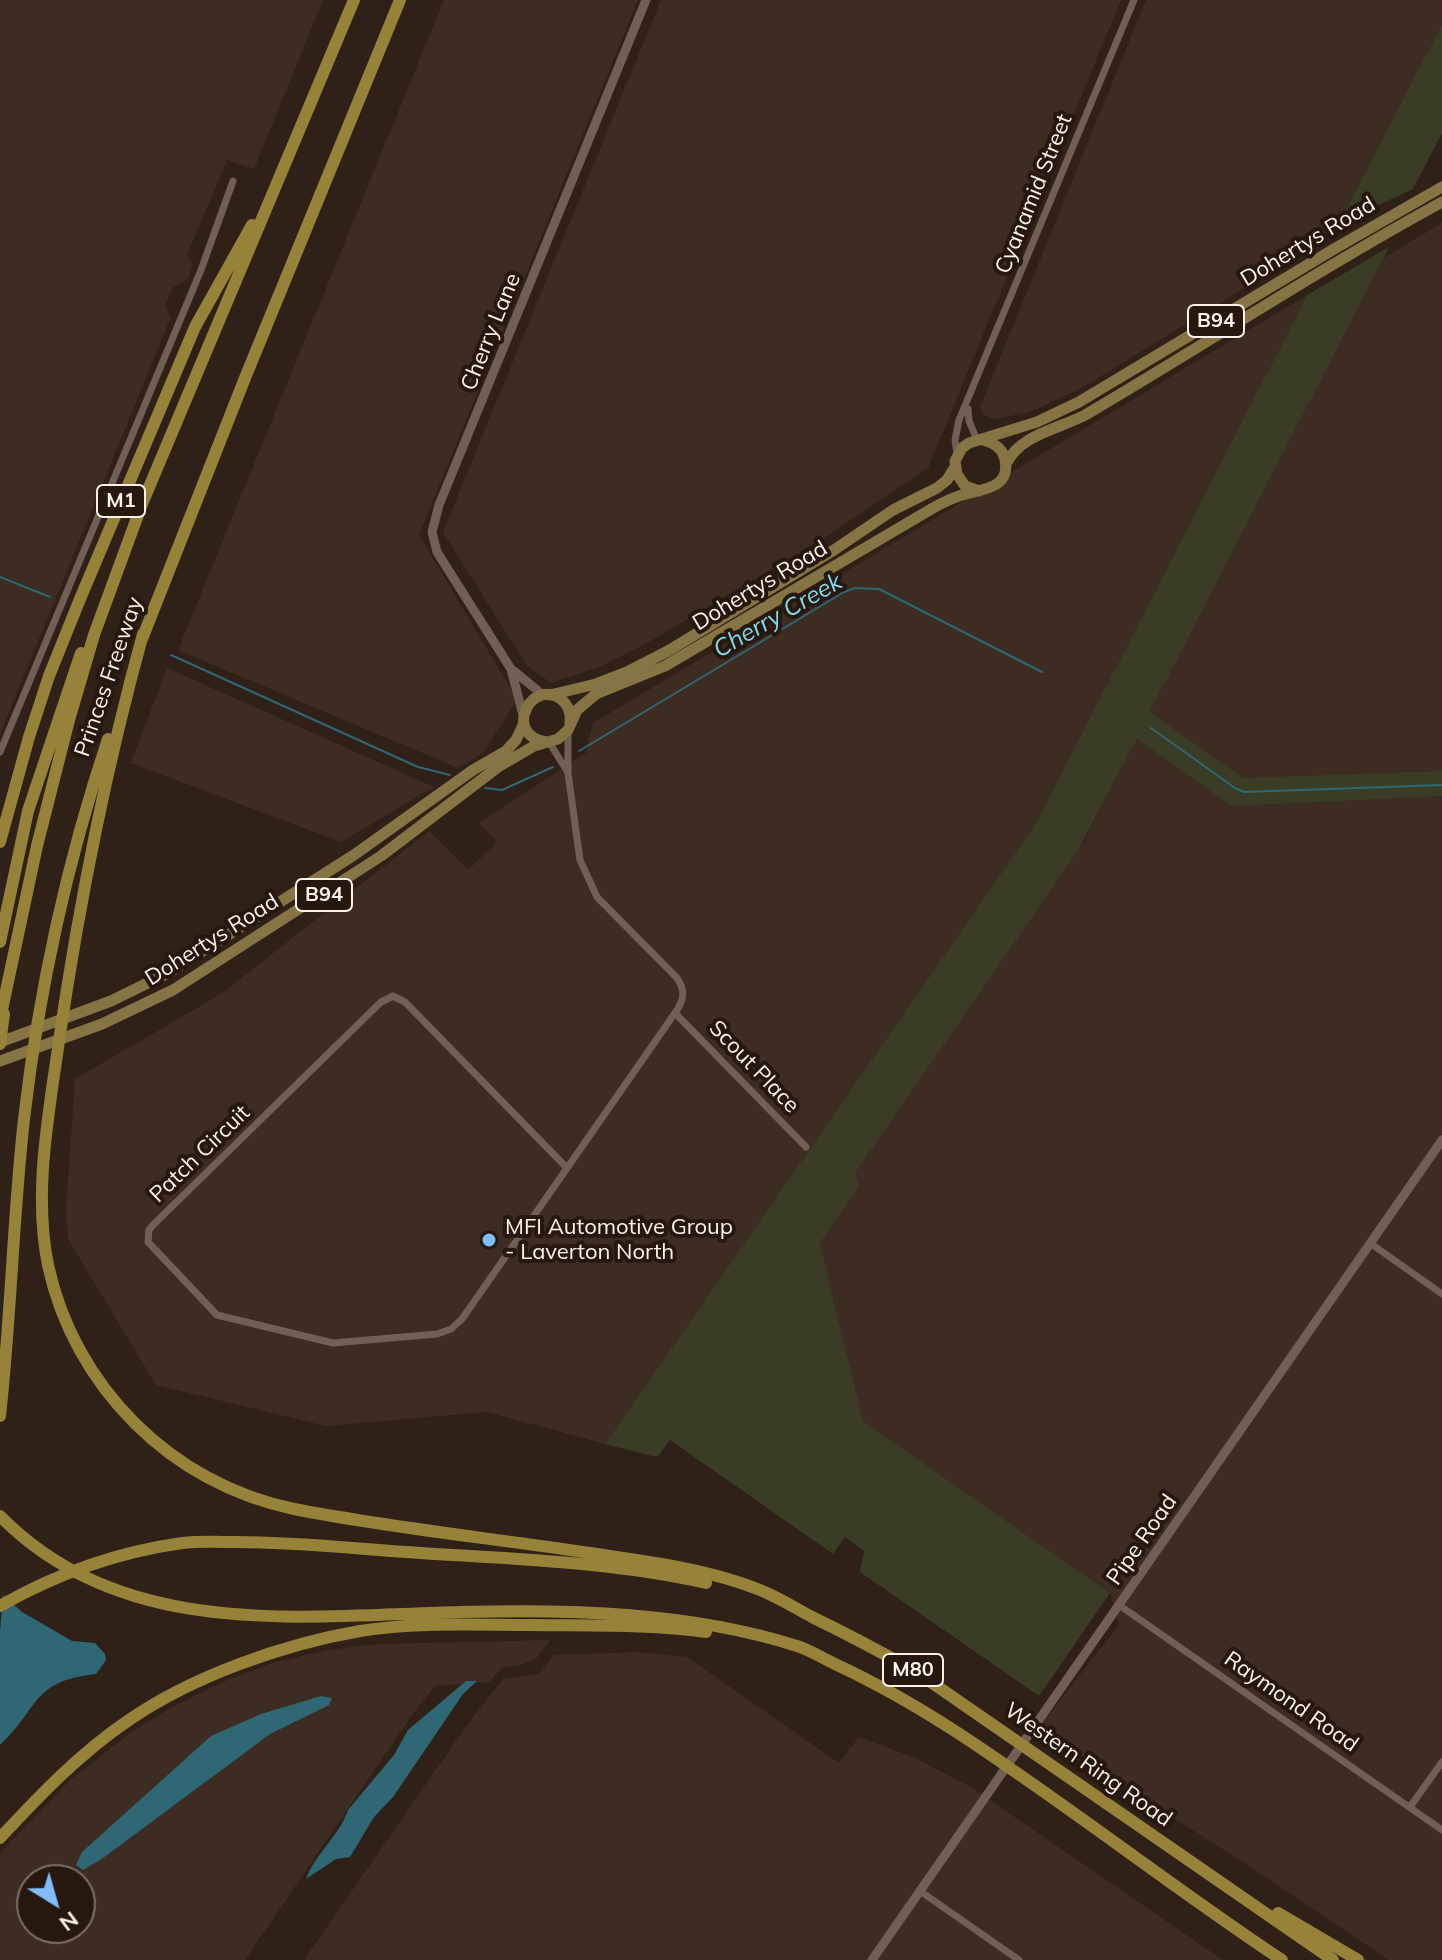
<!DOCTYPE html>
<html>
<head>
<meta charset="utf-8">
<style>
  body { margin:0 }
  #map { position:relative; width:1442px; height:1960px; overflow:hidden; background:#302118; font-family:Mulish,sans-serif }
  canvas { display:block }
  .north { position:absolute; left:16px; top:1864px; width:80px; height:80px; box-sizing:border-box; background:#26180f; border:2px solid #7c6f67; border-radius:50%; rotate:143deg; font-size:22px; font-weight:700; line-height:32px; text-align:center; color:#fcf2ec }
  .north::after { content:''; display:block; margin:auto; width:28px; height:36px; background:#81bcfa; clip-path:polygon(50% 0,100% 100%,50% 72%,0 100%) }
</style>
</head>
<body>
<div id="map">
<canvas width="1442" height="1960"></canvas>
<div class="north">N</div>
</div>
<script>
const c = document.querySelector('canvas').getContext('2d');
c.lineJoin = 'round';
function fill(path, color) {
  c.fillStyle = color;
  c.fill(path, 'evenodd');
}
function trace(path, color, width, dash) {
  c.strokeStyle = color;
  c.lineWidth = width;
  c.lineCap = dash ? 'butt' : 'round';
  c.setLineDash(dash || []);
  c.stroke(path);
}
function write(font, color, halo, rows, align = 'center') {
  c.font = font + ' Mulish,sans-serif';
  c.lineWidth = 8;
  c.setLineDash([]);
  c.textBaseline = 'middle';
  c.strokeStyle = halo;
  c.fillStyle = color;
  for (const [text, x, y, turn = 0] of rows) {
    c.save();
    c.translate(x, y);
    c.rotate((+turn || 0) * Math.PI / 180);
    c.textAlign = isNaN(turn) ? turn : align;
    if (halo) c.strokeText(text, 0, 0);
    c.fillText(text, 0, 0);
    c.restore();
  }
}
fill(new Path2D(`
  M0,0H323L254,169L227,160L187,255L193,265L187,280L172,288L165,307L171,317L0,734Z
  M444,0H638L419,535L512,691L515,703L483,753L458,768L178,650Z
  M661,0H1121L928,468L821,540L649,642L599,667L551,683L527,666L443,532Z
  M1146,0H1442V24L1339,223L1326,238L1080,389L1030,412L995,419L984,415L980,407Z
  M1442,223V1960H1389L1240,1860L1140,1797L1039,1727L1119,1625L1110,1593L863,1421L820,1243L859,1187L854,1173L1084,841L1382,259Z
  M1307,295L1036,823L605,1444L487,1412L326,1426L156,1385L68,1239L66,1209L75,1079L221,994L429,831L468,870L497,842L479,823L586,753L593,723Z
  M167,668L434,787L341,842L131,763Z
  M550,1640L536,1659L520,1665L502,1668L489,1682L435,1686L412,1715L245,1960H0V1853L70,1780L129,1734L170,1708L225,1681L276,1662L328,1650L376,1644ZM32,1880H80V1928H32Z
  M638,1652L687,1657L839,1763L859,1737L913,1757L971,1787L1223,1960H304L462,1732L503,1679L539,1674L554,1655Z`), '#3c2c21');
fill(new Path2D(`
  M1442,24V133L1413,189L1339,223Z
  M1389,247L1150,712L1243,778L1442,771V796L1232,806L1137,739L1077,852L855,1173L859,1187L820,1243L863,1421L1110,1593L1039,1696L860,1572L864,1551L845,1537L833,1554L670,1440L657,1457L605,1444L1036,823L1307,295Z`), '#3a3c25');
fill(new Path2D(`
  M3,1595L22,1612L72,1641L95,1643L105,1654L106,1660L96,1674C31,1681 40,1708 0,1745V1631Z
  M466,1681H477L463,1694L393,1797L374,1817L350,1857L336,1859L306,1879C315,1854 340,1835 348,1810L394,1755L408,1730Z
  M321,1696L332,1698L329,1705L270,1734L103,1858L83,1870L76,1865L82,1852L211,1736L261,1714Z`), '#2f6775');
trace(new Path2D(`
  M0,577L50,597
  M171,655L418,767L450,775
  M1151,728L1235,788L1244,792L1442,785
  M579,751L844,592L855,588L879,589L1042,672
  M485,788L502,790L553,767`), '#2f6775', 2);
trace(new Path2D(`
  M968,409L969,421L977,440
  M957,454L955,440L959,420L1134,0
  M549,742L567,771
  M0,752L201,270L233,181
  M675,1013L806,1147
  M567,1168L405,1002L393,996L381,1002L153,1225L149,1230L148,1242L217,1315L333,1343L437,1334L451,1329L462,1319L675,1013C684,1000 686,991 677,978L597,897L580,860L568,773V732
  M1370,1243L1442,1294
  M1119,1605L1442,1830
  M1410,1807L1442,1762
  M920,1891L1019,1960`), '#705f55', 7);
trace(new Path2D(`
  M514,671L543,695
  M523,715L511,669L437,552L432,532L439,505L646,0
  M872,1960L1442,1140`), '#705f55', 9);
trace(new Path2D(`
  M1006,464C1020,434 1060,429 1087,414C1206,344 1321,268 1442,202
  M979,491L965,486L957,474L955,461L962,448L969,443L1037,422L1079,402L1334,249L1442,187
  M550,695L596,684L627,672L668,651L834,550L893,510L937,488L947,480L955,467
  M546,742C501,734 533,676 562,700C569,706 571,714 570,723
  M0,1042L111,1001L168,973L354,855L473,770L506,751L516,740L524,723
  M0,1061L102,1024L173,990L381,856L498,767L534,746L558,739L568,730L577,710L596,694L665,666L933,508C942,503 952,498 962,495C981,489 1011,489 1005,460C1003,448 994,443 983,440`), '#877444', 11);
trace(new Path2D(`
  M143,634C106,768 79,904 59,1041C49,1113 33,1192 48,1265C74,1386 171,1484 294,1509C391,1528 491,1538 590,1553C645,1561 709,1569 760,1590C778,1597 795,1608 812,1617C847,1634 881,1652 915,1671L1333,1960
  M142,639L245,378L400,0
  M0,842L29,737L49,676L80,599L195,327L252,225
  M0,942L28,811L81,653
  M0,1019L37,846L69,720L94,635L142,504L354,0
  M0,1044L4,1014
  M0,1416C11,1317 13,1217 24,1119C39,990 67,862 108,739
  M0,1516C123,1641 301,1616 461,1612C572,1609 690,1612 797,1646C810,1650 822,1658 835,1664C878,1684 918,1707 958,1733C1068,1805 1172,1887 1282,1960
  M0,1606C56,1574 118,1552 182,1543C200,1541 219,1542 236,1542C293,1542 349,1548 406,1552C506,1559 608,1561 706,1583
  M0,1838C40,1795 80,1753 129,1720C193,1676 284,1644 360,1631C416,1622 474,1625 530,1625C589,1626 648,1624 706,1632
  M1278,1913L1358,1960`), '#978239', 12);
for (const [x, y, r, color] of [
  [489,1240,8,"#81bcfa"]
]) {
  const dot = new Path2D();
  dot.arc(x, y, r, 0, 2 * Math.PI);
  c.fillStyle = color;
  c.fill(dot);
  trace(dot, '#26180f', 3);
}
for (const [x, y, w] of [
  [1216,321,56],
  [121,501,48],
  [324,895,56],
  [913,1670,60]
]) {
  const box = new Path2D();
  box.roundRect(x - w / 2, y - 16, w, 32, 6);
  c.fillStyle = '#26180f';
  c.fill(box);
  trace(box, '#fcf2ec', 2);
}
write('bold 20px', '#fcf2ec', null, [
  ["B94",1216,321],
  ["M1",121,501],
  ["B94",324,895],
  ["M80",913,1670]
]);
write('22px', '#fcf2ec', '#26180f', [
  ["Cyanamid Street",1034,194,-68],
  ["Dohertys Road",1308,242,-31],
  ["Cherry Lane",491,332,-68],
  ["Dohertys Road",760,586,-31],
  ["Princes Freeway",109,677,-71],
  ["Dohertys Road",212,940,-32],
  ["Scout Place",754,1067,46],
  ["Patch Circuit",200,1154,-44],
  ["Pipe Road",1142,1540,-55],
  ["Raymond Road",1291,1702,35],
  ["Western Ring Road",1088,1765,35]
]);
write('22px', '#fcf2ec', '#26180f', [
  ["MFI Automotive Group",505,1227],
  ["- Laverton North",505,1252]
], 'left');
write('italic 24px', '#7fdaf1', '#26180f', [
  ["Cherry Creek",778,616,-30]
]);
</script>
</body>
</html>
